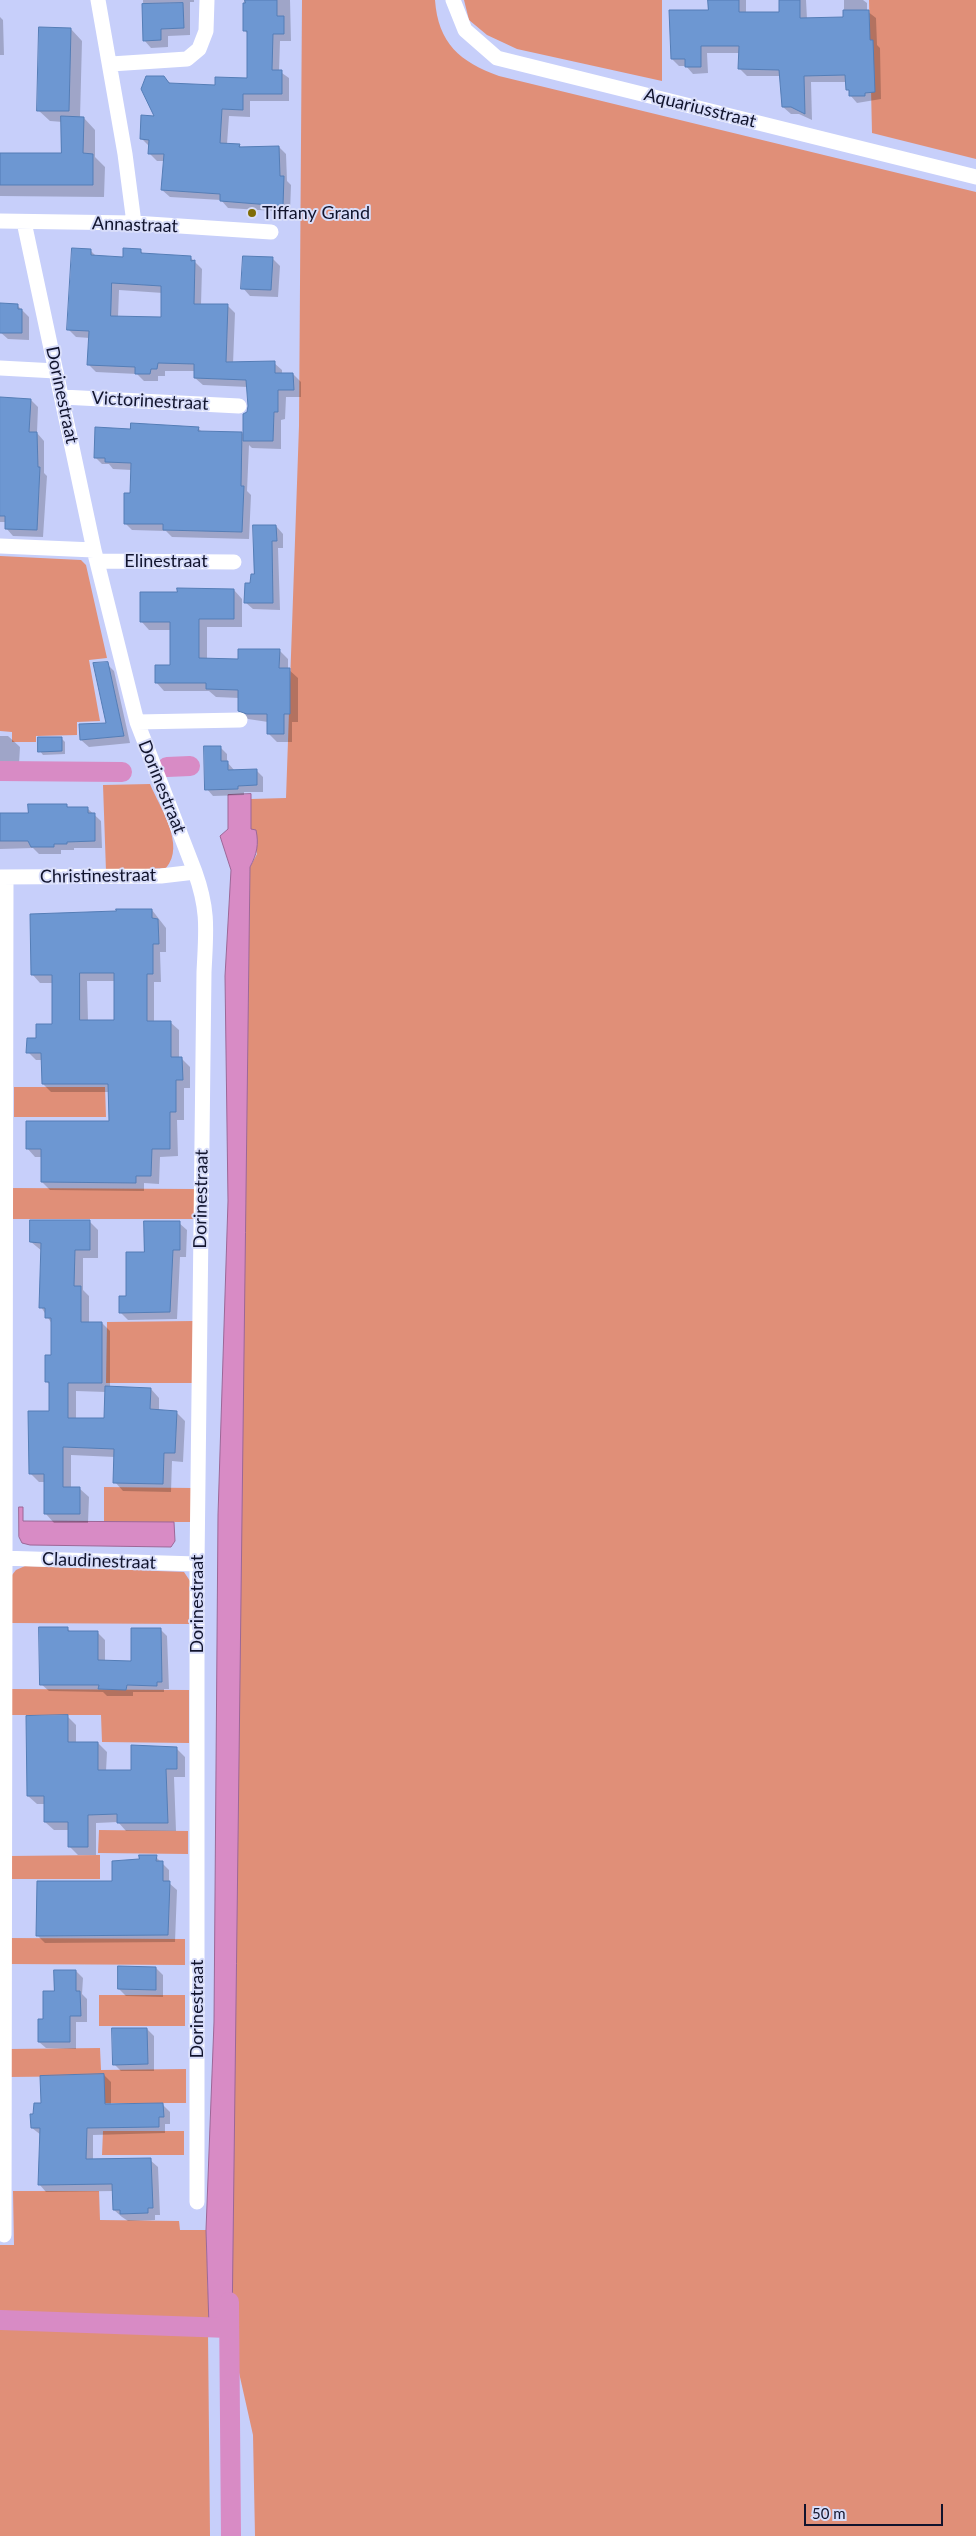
<!DOCTYPE html>
<html>
<head>
<meta charset="utf-8">
<style>
  body { margin:0 }
  #map { position:relative; width:976px; height:2536px; overflow:hidden; background:#c7cffa; font-family:Lato,sans-serif }
  canvas { display:block }
  .scale { position:absolute; left:804px; top:2504px; width:139px; height:22px; box-sizing:border-box; border:2px solid #11142d; border-top:0; padding-left:6px; font-size:15px; line-height:18px; white-space:nowrap; color:#11142d; -webkit-text-stroke:4px #d8ddfa; paint-order:stroke }
</style>
</head>
<body>
<div id="map">
<canvas width="976" height="2536"></canvas>
<div class="scale">50 m</div>
</div>
<script>
const c = document.querySelector('canvas').getContext('2d');
c.lineJoin = 'round';
function fill(path, color) {
  c.fillStyle = color;
  c.fill(path, 'evenodd');
}
function trace(path, color, width, dash) {
  c.strokeStyle = color;
  c.lineWidth = width;
  c.lineCap = dash ? 'butt' : 'round';
  c.setLineDash(dash || []);
  c.stroke(path);
}
function write(font, color, halo, rows, align = 'center') {
  c.font = font + ' Lato,sans-serif';
  c.lineWidth = 4;
  c.setLineDash([]);
  c.textBaseline = 'middle';
  c.strokeStyle = halo;
  c.fillStyle = color;
  for (const [text, x, y, turn = 0] of rows) {
    c.save();
    c.translate(x, y);
    c.rotate((+turn || 0) * Math.PI / 180);
    c.textAlign = isNaN(turn) ? turn : align;
    if (halo) c.strokeText(text, 0, 0);
    c.fillText(text, 0, 0);
    c.restore();
  }
}
fill(new Path2D(`
  M302,0H435C438,43 460,62 499,76L976,192V2536H255L253,2435L229,2328L250,867L257,854L251,830V799L286,798L299,426Z
  M464,0H662V81L517,49L487,35L469,20Z
  M869,0H976V159L872,133Z
  M0,556L81,560L86,565L107,658L89,660L100,721L77,722V735L36,736V742H12V732L0,731Z
  M150,784C160,808 186,845 166,868L106,871L103,785Z
  M105,1087L106,1117H14V1087Z
  M12,1188L194,1189V1219H13Z
  M194,1321V1383H106L107,1322Z
  M104,1487L192,1488L191,1522H104Z
  M25,1566L184,1572L190,1581L189,1624L11,1623L12,1575L16,1570Z
  M11,1689L189,1690V1743L102,1742L101,1715H11Z
  M99,1830L188,1831V1854L98,1853Z
  M100,1855V1879H10V1856Z
  M9,1938L185,1939V1965L8,1964Z
  M99,1995H185V2026H99Z
  M100,2048L101,2070L186,2069V2103H101L100,2076L9,2077V2049Z
  M103,2131H184V2155H102Z
  M13,2191H99L100,2220L179,2221L180,2230H206L209,2323L0,2315V2245H14Z
  M0,2323L208,2332L210,2536H0Z`), '#e08f78');
const water = new Path2D(`
  M251,794V829L256,830C259,844 257,854 250,867L232,2329L209,2327L206,2230L214,2022L218,1515L228,1201L225,976L231,870L220,836L228,829V795Z
  M19,1507H23V1521L174,1522L175,1541L171,1547L30,1545L22,1543L19,1537Z`);
fill(water, '#d88bc5');
trace(water, '#9c6797', 1);
fill(new Path2D(`
  M143,0H194V2H190V35L168,36V47L151,48L144,40Z
  M244,0H290L291,41H280L279,71L289,78V101H250V117L229,116L227,144L239,145L242,148L279,147L286,154L287,181L291,185L290,212L228,208L221,200L170,197L162,190L165,161H157L149,153L150,147L142,139L156,117L164,77L171,84L216,86L248,79V34L245,31Z
  M709,0H746V13L780,14V0H806L807,19H844V0H863L867,3V11L876,18L877,45L880,48L881,99L857,103L850,95L847,82H811L812,120L799,114H791L783,107L781,76H747L740,69V53H707L708,73L693,74L686,66H679L672,59L709,11Z
  M0,17L3,20L4,55H0Z
  M71,29L82,41L80,118H84L95,130V157L105,167L104,197L0,196V154H62L63,122L50,121L38,110Z
  M90,250L97,257L124,258L140,250L144,255L190,257L202,269L201,305H227L235,313L233,364L274,363L282,370V374H293L301,382V397H286L285,419L281,420V449L252,448L249,445L247,491L251,495L249,539L172,537L166,531L132,530L125,523L131,495L132,470L113,469L109,464H102L95,457L132,430L198,428L202,432L242,433L245,436L250,406L248,387L203,385L195,378L196,371H165V376H158V381H144L137,374L96,372L88,364L90,338L76,337L68,329ZM119,290L163,293L162,319L118,317Z
  M272,258L280,266L278,297L250,296L243,288Z
  M17,305L29,317V340L8,339L0,332Z
  M0,398L31,400L38,407L37,433L44,441V473L47,476L43,537L13,536L6,528V522H0Z
  M276,526L283,534V548H278L280,610L253,609L245,602Z
  M234,590L242,599V627H207V660H239L279,650L288,659V669L298,678V722H292V742H277L268,733V722L248,719L239,710V698L216,697L209,691H164L156,682L171,666V630H149L141,621Z
  M107,664L114,671L130,743L89,747L81,740L107,724Z
  M0,736H8L20,747L19,764H0Z
  M61,738L65,742V754L43,755L40,751Z
  M220,747L227,754V762L235,771L256,770L263,777V792H244V795L213,796L207,789Z
  M66,805L69,808H87L101,821L102,848H74V850H61V854H39L33,848L0,849V814L30,815Z
  M152,910L166,928V952H160L161,982H154V1022H170L179,1030V1059H182L190,1067V1088H184V1120H177L178,1156L160,1157L159,1184L144,1183V1191L50,1190L42,1182V1157H35L27,1148L110,1122V1092H51L43,1084V1060H36L28,1052L37,1040L54,1025L53,983H40L32,974ZM87,981H116V1022L88,1021Z
  M90,1222L98,1230V1258H83V1290L89,1296V1323H102L110,1331V1387L151,1389L159,1398V1411L176,1412L185,1421L183,1462L172,1461L171,1492L123,1491L115,1482V1457L71,1455V1489H80L89,1497L88,1523H54L46,1514V1482H39L30,1473L50,1413V1385L46,1381L52,1356V1324L41,1307L42,1251L31,1242ZM76,1391L106,1392L105,1420L76,1419Z
  M179,1223L187,1230L186,1257H180L177,1319L128,1320L120,1312L128,1297Z
  M67,1628L72,1633H98L105,1640V1662H133L160,1629L167,1636L169,1689H164V1692H133V1696H107L103,1692L49,1691L41,1684Z
  M68,1717L76,1725V1743H98L107,1752L106,1771H132L176,1748L185,1757V1777H174L176,1831H126L118,1822L96,1823V1855H78L69,1846V1830H54L45,1822V1804H37L28,1796Z
  M156,1857L169,1870V1883L177,1890L175,1942L45,1943L38,1936L113,1882L140,1860Z
  M156,1968L163,1975V1997L126,1996L119,1989Z
  M76,1971L83,1978L82,1994L87,1999V2022H76V2049L46,2048L39,2042L44,2020Z
  M147,2029L154,2036V2071H121L114,2064Z
  M104,2075L111,2082V2105H163L170,2112V2124H165V2133L93,2135V2160H150L158,2167L160,2215H155V2220L128,2221L122,2217L114,2210V2191L46,2192L39,2184L41,2135L32,2128L42,2104Z`), '#0003');
trace(new Path2D(`
  M167,767L190,766
  M0,771L122,772
  M229,2302L231,2536
  M0,2320L229,2328`), '#d88bc5', 20);
const building = new Path2D(`
  M245,0H277V16H284V34H273L272,70H282V94H243V110L222,109L220,143L240,144L239,147L279,146L280,176H284L283,206L220,201V194L161,190L164,154H148L149,140L140,139L141,115L154,116L141,89L146,76H164L169,83L215,85V77L247,78V31H243V3H245Z
  M708,0H739V12H779V0H800V18L843,17V10H869L870,40H873L875,92L865,93V96H849V90H846L845,75L804,76L805,114L791,107H782L779,70L738,69L739,46H701V67H685V59H671L669,10H708Z
  M183,3L184,28L161,29V40L143,41L142,4Z
  M39,27L71,28L69,111H37Z
  M61,116L84,117L83,153L93,154V185H0V153H61Z
  M72,248L91,249V255L123,257V248L141,249V253L191,256V261L195,260L194,304H228L226,362L275,361V373H293L294,390H278V412H274L273,441H243V414L247,412L248,406L246,380L194,378V364L158,363L157,369H151L150,374H135V367L87,365L89,331L67,330ZM112,283L161,286V317L111,316Z
  M243,256L273,257L271,290L241,289Z
  M0,303L18,304V309H22V333H0Z
  M0,397L31,399L29,432H37L38,467H40L37,530L5,529V516H0Z
  M131,423L199,427L198,431L242,432L241,486H244L242,532L163,530V524H124V493H130L131,463L105,462V458H94L95,427L130,429Z
  M253,525H276L277,541H272L273,603H244L245,583H250L251,574H254Z
  M177,588L234,589V619H199V658L238,659V649H280L279,668H290V714H284V734H267V714H247L238,711V690L206,689V683H155V665H170V622H140V592H177Z
  M108,662L124,736L80,740L79,724L106,723L93,663Z
  M38,737H62V751L38,752Z
  M204,746H221V761H228V770L257,769V785L238,786V789L205,790Z
  M28,804H67V807H88V813H95V841L67,842V844H54V847H31L28,841H0V813H28Z
  M116,909H152V918L158,919L159,944H153V974H147V1021H171V1057H182L183,1080H176V1112H170V1149H152L151,1176H136V1183L41,1182V1149H26V1121H109L108,1084H42L41,1053H26L27,1038H36V1024H52V975H31L30,914L116,911ZM80,973H114V1020H80Z
  M30,1220H90V1250H75L74,1286H81V1322H102V1383H68V1418H104L105,1386L151,1388L150,1409L177,1411L175,1453H164L163,1484L113,1483L114,1449L63,1447V1487H80V1514H44V1474H29L28,1411H49V1382H45V1355H51V1318H45V1308H39L41,1243L30,1242Z
  M144,1221H180V1250H173L170,1312L119,1313V1296H126V1252H144Z
  M39,1627H68V1631H98V1660L131,1661V1628H161L162,1682H157V1686L127,1685L126,1690L98,1689L99,1685H40Z
  M68,1715V1742H98V1770H131V1745L177,1747V1769H166L168,1823H117V1814L88,1815V1847H68V1822H44V1796H27L26,1716Z
  M139,1855H157L156,1861H163V1881H170L168,1935L36,1936L37,1881H112V1861L139,1859Z
  M118,1966L156,1967V1990L118,1989Z
  M54,1970H76V1991H80L81,2016H70V2042H38V2019H43V1991H54Z
  M112,2028H147L148,2064L113,2065Z
  M104,2074L105,2104L163,2103L164,2117H159V2127L87,2128L86,2159L151,2158L153,2208H148V2213L120,2214V2210H113L112,2184L38,2185L40,2128H31L30,2114H33L34,2103H41L40,2076Z`);
fill(building, '#6d97d2');
trace(building, '#547db6', 1);
trace(new Path2D(`
  M98,0L125,154L134,223
  M453,0L465,30L497,58L976,177
  M111,64L187,59L199,49L206,31L207,0
  M0,221L134,223L271,232
  M24,222L94,550L137,722L195,872C209,911 206,931 204,972L197,1564V2202
  M0,368L56,371
  M62,397L239,406
  M0,546L94,550
  M98,561L234,562
  M137,722L240,720
  M0,877L161,876L195,872
  M0,1558L197,1564
  M4,2235L6,877`), '#fff', 15);
for (const [x, y, r, color] of [
  [252,213,5,"#7f6c06"]
]) {
  const dot = new Path2D();
  dot.arc(x, y, r, 0, 2 * Math.PI);
  c.fillStyle = color;
  c.fill(dot);
  trace(dot, '#d8ddfa', 2);
}
write('18px', '#11142d', '#d8ddfa', [
  ["Aquariusstraat",700,108,14],
  ["Annastraat",135,225,2],
  ["Dorinestraat",62,395,78],
  ["Victorinestraat",150,401,3],
  ["Elinestraat",166,561],
  ["Dorinestraat",162,787,68],
  ["Christinestraat",98,876,-1],
  ["Dorinestraat",201,1199,-89],
  ["Claudinestraat",99,1561,2],
  ["Dorinestraat",197,1604,-90],
  ["Dorinestraat",197,2009,-90]
]);
write('18px', '#11142d', '#d8ddfa', [
  ["Tiffany Grand",262,213]
], 'left');
</script>
</body>
</html>
